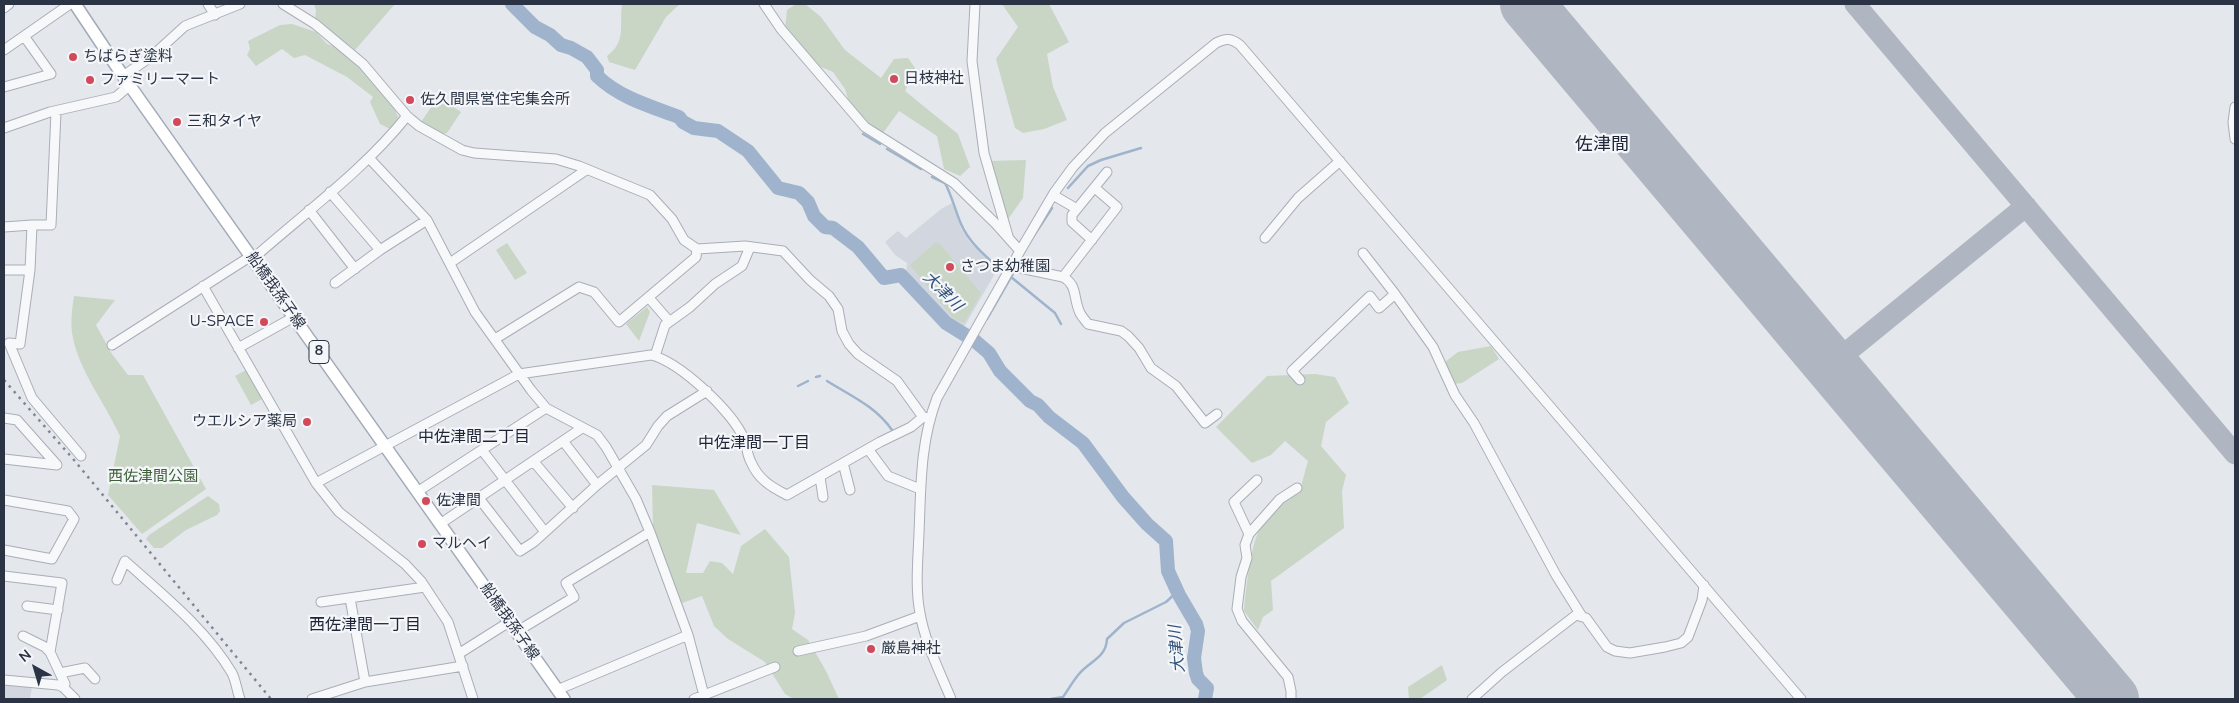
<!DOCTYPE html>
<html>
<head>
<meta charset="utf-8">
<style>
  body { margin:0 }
  #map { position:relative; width:2239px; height:703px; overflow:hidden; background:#e4e7ec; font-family:"Nunito Sans",sans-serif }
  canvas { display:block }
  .frame { position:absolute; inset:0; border:5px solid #2b3445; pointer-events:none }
  .north { position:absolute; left:10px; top:643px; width:50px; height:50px; -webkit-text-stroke:4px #f4f6f9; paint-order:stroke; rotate:321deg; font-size:14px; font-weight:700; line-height:20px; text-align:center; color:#2b3445 }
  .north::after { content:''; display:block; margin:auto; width:18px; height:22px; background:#2b3445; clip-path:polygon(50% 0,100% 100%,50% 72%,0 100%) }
</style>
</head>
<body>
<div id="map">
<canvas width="2239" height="703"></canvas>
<div class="frame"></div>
<div class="north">N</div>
</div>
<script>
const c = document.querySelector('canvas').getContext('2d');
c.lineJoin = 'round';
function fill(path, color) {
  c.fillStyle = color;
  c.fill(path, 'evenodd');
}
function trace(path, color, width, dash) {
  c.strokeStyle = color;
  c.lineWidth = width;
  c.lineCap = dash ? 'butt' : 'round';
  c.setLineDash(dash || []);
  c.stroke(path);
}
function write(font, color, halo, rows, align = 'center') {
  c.font = font + ' "Nunito Sans","Noto Sans JP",sans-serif';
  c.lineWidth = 4.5;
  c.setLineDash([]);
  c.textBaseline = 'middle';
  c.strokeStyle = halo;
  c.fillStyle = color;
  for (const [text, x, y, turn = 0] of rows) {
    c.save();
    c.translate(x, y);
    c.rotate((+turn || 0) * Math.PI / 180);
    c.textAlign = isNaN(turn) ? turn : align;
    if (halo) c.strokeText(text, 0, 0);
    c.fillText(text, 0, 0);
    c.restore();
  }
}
fill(new Path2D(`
  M952,203L961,229L969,241L997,270L964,327L952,322L919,284L906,274L907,263L895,255L885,242L898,231L906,238L941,209Z
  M4,683L32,687L30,699H4Z`), '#d2d6de');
fill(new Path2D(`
  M314,4H395L355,50L315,19L316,10Z
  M622,4H680L666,17L635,70L609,62L607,56C627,41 619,25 622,4Z
  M796,4H805L821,17L845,50L881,78L894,59L908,58L915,68L905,91L958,134L970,167L960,176L944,169L937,136L899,111L883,133L858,115L848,99L845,89L833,72L819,66L785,28L787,10Z
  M1002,4H1049L1069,42L1047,54L1053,87L1067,120L1044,129L1023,133L1015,128L996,59L1018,27Z
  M292,24L316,32L327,44L337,47C343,57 352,57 359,65C366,74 365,75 376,81C382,96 396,105 399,121L390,129L380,124L370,102L373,97L347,77L305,55L294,58L282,49L256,66L247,55L250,49L248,41L280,25Z
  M438,97L461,112L447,133L443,134L421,122Z
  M1026,160L1023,198L1006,222L988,161Z
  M507,243L527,273L515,280L496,250Z
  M935,243H939L981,293L964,323L954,319L910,265Z
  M74,296L115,300L96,325L112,354L128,375H143L206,489L142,534L108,495L120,436C106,405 79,370 73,338C70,324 72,309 74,296Z
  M647,307L650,312L639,341L626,324Z
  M1491,346L1499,359L1462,383L1454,384L1445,362L1458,352Z
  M246,370L262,399L251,405L235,376Z
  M1315,374L1335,377L1349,403L1326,422L1321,446L1346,475L1342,491L1344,528L1271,581L1273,610L1263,617L1258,630L1244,611C1245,594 1251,544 1259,531C1270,513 1284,501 1300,490L1308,461L1285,441L1271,455L1252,463L1216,427L1267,376Z
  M652,485L714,490L741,535L697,523L686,573H703L710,561L722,563L733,574L741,546L765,529L789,557L795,613L792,629L808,640L826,671L839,699H794L785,694L765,662L728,639L714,626L702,596L682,603L653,528Z
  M208,496L219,504L220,511L217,515L186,530L162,548H154L146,539L149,535Z
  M1442,665L1447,680L1420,699H1409L1408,687Z`), '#c9d6c5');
trace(new Path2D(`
  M863,134L880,144
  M887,149L921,169
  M932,177L945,183C952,196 955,210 961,224C968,241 985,256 999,268
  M1068,188L1088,166L1101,160L1141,148
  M1031,240L1052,208
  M1011,277L1055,313L1061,324
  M987,319L1014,272
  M816,377L820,376
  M827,381C851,396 875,406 892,430
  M798,386L808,381
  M1051,699L1063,697C1068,690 1073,681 1079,674C1090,661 1106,658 1107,639L1124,623L1166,602L1178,591`), '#9fb4cc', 2.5);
trace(new Path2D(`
  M512,4L535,27L550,35L561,45L571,48L587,57L597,70V76C620,98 650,106 679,117L683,122L694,128L718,131L748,151L778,188L799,193L808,202L814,216L825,227L833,228L858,247L884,278L901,275L946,323L975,341L989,353L1000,371L1030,401L1038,405L1049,417L1083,443L1123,497L1147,524L1166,541L1168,571L1179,595L1196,624L1198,631L1194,658L1196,673L1198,679L1207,688L1205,699`), '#9fb4cc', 14);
trace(new Path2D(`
  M1855,4L2235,454
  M1831,365L2026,206`), '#b0b6c1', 21);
trace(new Path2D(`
  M1527,4L2112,699`), '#b0b6c1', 54);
const minor = new Path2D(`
  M208,4L215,15
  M283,4L315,24L363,64L407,116L419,126L462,150L474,153L556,159L579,166L650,195L672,219L684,240L697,249L745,246L783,251L810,280L829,296L838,309L842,331L849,344L858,354L897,381L923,417
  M764,4L781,29L865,127L954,183L996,224L1020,251
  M975,4L972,61L984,153L1008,236
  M4,8L9,4
  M4,50L70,4
  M123,76L152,56L185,26L240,4
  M4,87L51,74L24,36
  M2235,107L2233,122L2235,139
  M56,112L51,225H32L30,270L20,344L9,343L32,398L81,456
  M4,128L50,112L116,97L130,85
  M369,158L427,220L475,312L531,390L546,408L597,435L606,447L636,499L650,532L688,635L705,699
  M330,192L380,250
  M1053,195L1077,209
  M309,210L355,269
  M4,227L32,225
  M1265,238L1298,198L1340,161
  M1092,240L1072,222V215L1107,172
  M1363,253L1395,294L1433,347L1455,395L1474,423L1556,575L1581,615
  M450,263L586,170
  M1011,266L1063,277C1078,285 1073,299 1080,313C1082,317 1085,320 1088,324L1121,331L1128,336L1139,348L1151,368L1176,386L1205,423L1217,414
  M4,270H30
  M1063,277L1117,207L1095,188
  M335,283L380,250L427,220
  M203,286L316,483L339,512L405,564L421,581L448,622L473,699
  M649,298L669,321
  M495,339L579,287L594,292L619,322L696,257L697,249
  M112,345L251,256H256C307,211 365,169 407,116
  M238,348L294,317
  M655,356L665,325L690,307L715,284L742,266L750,247
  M1300,380L1292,371L1370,296L1379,308L1395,294
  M4,418L17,420L57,465L4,459
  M563,441L597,485
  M868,449L888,476L920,489
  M482,450L545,532
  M534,462L573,508
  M843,463L850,490
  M820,477L823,497
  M316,483L519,374L651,355C680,362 733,412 744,439C747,446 747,455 751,462C758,479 771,487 787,495L880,442L911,427L923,417L929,418
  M417,492L546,408
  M478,497L520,551L534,542L597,485L646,445L658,426L667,416L707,391
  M4,500L68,511L74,519L52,559L4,550
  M440,524L582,428
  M1249,534L1234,502L1257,480
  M4,576L62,583L50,652L65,684L63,687
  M117,580L125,561C163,595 206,629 232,673C236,681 237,691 240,699
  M350,598L365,682
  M321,602L425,587
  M27,606L58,610
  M516,632L574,597L566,583L650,532
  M23,636L45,647L50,652
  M798,651L866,636L920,616
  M460,653L509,622
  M60,673L85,668L95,679
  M4,680L58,685L63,687L75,699
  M557,690L688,635
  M312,699L365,682L463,666
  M694,699L775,667
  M951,699C940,672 925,643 920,613C915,588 918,559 919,533C921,487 920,442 937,398L1020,251L1054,193L1073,167L1105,133L1216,43C1226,38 1231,38 1240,45L1801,699
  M1291,699V691L1288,677L1242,621L1237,609L1241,577L1247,558L1245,545L1249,534L1280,499L1297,488
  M1472,699L1502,672L1576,615L1586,618L1607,647L1615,651L1630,653L1665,647L1681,643L1688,637L1702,600L1704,585`);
const major = new Path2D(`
  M75,4L123,76L564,699`);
trace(minor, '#a9aeb7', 11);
trace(major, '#a3abb8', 14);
trace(minor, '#f7f8fa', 9);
trace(major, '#fff', 11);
trace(new Path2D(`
  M4,380L74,460L271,699`), '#7d8696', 2.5, [2.5, 5]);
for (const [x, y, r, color] of [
  [73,57,5,"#d1495b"],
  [894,79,5,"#d1495b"],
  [90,80,5,"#d1495b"],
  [410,100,5,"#d1495b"],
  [177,122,5,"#d1495b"],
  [950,267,5,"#d1495b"],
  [264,322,5,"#d1495b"],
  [307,422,5,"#d1495b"],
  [426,501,5,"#d1495b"],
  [422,544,5,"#d1495b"],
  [871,649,5,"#d1495b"]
]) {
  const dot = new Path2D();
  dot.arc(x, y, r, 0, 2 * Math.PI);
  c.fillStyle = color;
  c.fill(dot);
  trace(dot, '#f4f6f9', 2);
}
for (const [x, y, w] of [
  [319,352,20]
]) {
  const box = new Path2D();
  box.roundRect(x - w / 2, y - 11.5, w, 23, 4);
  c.fillStyle = '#f4f6f9';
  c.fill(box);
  trace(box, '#2b3445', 1);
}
write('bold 14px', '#2b3445', null, [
  ["8",319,352]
]);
write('15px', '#2b3445', '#f4f6f9', [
  ["ちばらぎ塗料",83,57],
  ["日枝神社",904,79],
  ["ファミリーマート",100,80],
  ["佐久間県営住宅集会所",420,100],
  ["三和タイヤ",187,122],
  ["さつま幼稚園",960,267],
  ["U-SPACE",254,322,"right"],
  ["ウエルシア薬局",297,422,"right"],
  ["佐津間",436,501],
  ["マルヘイ",432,544],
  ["厳島神社",881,649]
], 'left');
write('15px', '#2b3445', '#f4f6f9', [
  ["船橋我孫子線",275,291,55],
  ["船橋我孫子線",509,622,55]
]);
write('15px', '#3f6138', '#f4f6f9', [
  ["西佐津間公園",153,477]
]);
write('italic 16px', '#34527a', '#f4f6f9', [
  ["大津川",942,292,45],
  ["大津川",1178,649,-95]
]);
write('16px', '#1d2536', '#f4f6f9', [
  ["中佐津間二丁目",474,438],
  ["中佐津間一丁目",754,444],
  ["西佐津間一丁目",365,626]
]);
write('18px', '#1d2536', '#f4f6f9', [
  ["佐津間",1602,146]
]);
</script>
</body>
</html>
